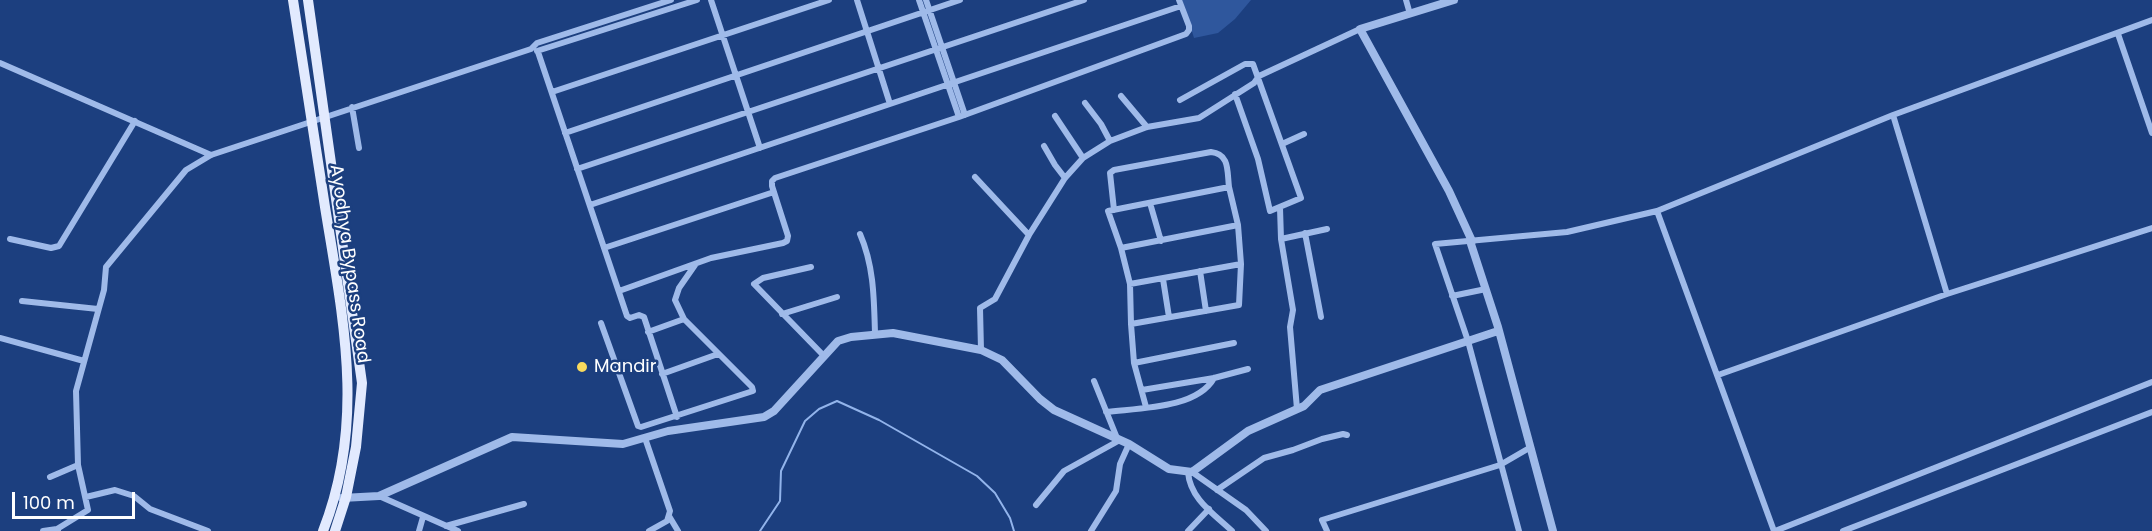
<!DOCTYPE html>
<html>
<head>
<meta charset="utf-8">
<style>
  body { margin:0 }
  #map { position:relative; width:2152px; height:531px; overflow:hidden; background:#1c3f7f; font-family:Poppins,sans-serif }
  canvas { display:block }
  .scale { position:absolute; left:12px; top:492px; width:123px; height:27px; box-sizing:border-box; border:3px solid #fff; border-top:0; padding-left:8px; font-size:18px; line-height:21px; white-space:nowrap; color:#fff; -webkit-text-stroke:4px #1c3f7f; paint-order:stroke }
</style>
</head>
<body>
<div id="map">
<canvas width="2152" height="531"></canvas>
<div class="scale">100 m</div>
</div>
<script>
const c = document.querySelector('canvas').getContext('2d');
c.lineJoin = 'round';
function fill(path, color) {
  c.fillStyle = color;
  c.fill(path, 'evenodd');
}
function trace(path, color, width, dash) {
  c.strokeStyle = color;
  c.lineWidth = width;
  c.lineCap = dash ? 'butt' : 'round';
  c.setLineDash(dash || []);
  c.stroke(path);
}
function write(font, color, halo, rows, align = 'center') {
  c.font = font + ' Poppins,sans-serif';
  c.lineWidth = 5;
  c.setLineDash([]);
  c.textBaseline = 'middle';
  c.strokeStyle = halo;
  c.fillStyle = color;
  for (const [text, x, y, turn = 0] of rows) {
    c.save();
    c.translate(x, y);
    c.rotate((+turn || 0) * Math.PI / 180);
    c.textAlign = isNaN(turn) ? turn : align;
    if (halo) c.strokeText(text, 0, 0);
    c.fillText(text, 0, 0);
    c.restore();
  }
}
fill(new Path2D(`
  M1182,0H1251L1235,19L1218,33L1194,38Z`), '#2f579d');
trace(new Path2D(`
  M760,531L780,501L781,471L805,421L819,409L837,401L879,420L977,476L995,493L1010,518L1014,531`), '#92b4eb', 2);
trace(new Path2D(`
  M711,0L760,148
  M857,0L890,104
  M919,0L959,117
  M926,0L965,115
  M1406,0L1410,14
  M2118,34L2152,133
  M537,51L697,0
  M538,52L627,316L630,318L639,315L644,317L677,417
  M0,63L211,155
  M552,92L829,0
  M1121,96L1147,127
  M1180,100L1245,64H1253L1301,198L1270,211L1258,159L1235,94
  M1085,103L1101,124L1110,141
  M352,107L359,148
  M1893,115L1947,294
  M1055,116L1083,158
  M565,133L960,0
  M1282,144L1304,134
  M1044,146L1055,165L1065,178
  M577,169L1084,0
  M975,177L1029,235
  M1150,203L1161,241
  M590,205L1181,6
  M1280,208L1281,239L1293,310L1290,327L1297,409
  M1114,210L1110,173L1114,170L1211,152C1230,154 1227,171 1229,187
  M1657,211L1774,531
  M1305,233L1321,317
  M860,234C874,266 874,299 875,334
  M10,239L51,248L59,246L135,121
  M1281,239L1327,229
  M604,248L774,192
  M1121,248L1238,225
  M811,267L763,278L754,284L824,356
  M1200,271L1206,311
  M1163,279L1169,317
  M1130,284L1241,264
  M619,291L711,258L783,243L787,241L788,236L772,186V181L775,178L959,117L1186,34L1189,30V26L1179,0
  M1452,296L1486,289
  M22,301L98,309
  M782,314L837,297
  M684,319L675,300L679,288L695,265
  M601,323L638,426L641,427L753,391L752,387L684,319L648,332
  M1131,324L1130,284L1121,248L1108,211L1229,187L1238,225L1241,264L1239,305L1131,324L1134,363L1146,407
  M0,338L84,361
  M981,350L980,308L995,299L1029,235L1065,178L1083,158L1110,141L1147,127L1199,118L1254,83L1259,76L1360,29
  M1134,363L1234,343
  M662,374L718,354
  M1718,375L1947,294L2152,228
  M1094,381L1117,438
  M1142,390L1214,378L1248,369
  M1106,412C1138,408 1197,409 1214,378
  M645,438L670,511L667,521L649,531
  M1188,472C1190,499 1214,514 1232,531
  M1192,472L1246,510L1266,531
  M50,477L78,465
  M1217,490L1264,458L1293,450L1322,439L1343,434L1347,435
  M379,496L458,531
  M86,497L115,490L134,496L150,509L208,531
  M1036,505L1064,471L1120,440
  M669,516L678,531
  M446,526L524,504
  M43,531L57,529
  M58,531L57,529L88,510L78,465L76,391L104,290L106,267L186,170L211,155L531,49L537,43L671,0
  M419,531L423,517
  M1091,531L1116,491L1120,464L1129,444
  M1188,531L1209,509
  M1327,531L1322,520L1500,465L1531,447
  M1519,531L1468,341L1435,244L1567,232L1657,211L1893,115L2152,20
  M1775,531L2152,382
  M1843,531L2152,412`), '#9fbae9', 6);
trace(new Path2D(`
  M1454,0L1360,29L1449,191L1472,241L1471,244L1498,327L1553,531
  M342,498L379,496L512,437L623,444L668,431L764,417L774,411L838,341L851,337L893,333L981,350L1002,360L1040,399L1054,410L1129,444L1169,469L1192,472L1248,431L1304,406L1320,390L1498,331`), '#9fbae9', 8);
trace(new Path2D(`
  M293,0C304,69 314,138 325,207C343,318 366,422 323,531
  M308,0L362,383L356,447L346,497L335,531`), '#e2eafe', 10);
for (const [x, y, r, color] of [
  [582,367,6,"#f9da5d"]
]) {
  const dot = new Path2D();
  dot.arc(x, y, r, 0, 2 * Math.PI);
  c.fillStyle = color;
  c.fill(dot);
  trace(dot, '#1c3f7f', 2);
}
write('18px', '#fff', '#1c3f7f', [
  ["Ayodhya Bypass Road",349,264,82]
]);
write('18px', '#fff', '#1c3f7f', [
  ["Mandir",594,367]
], 'left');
</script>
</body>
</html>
